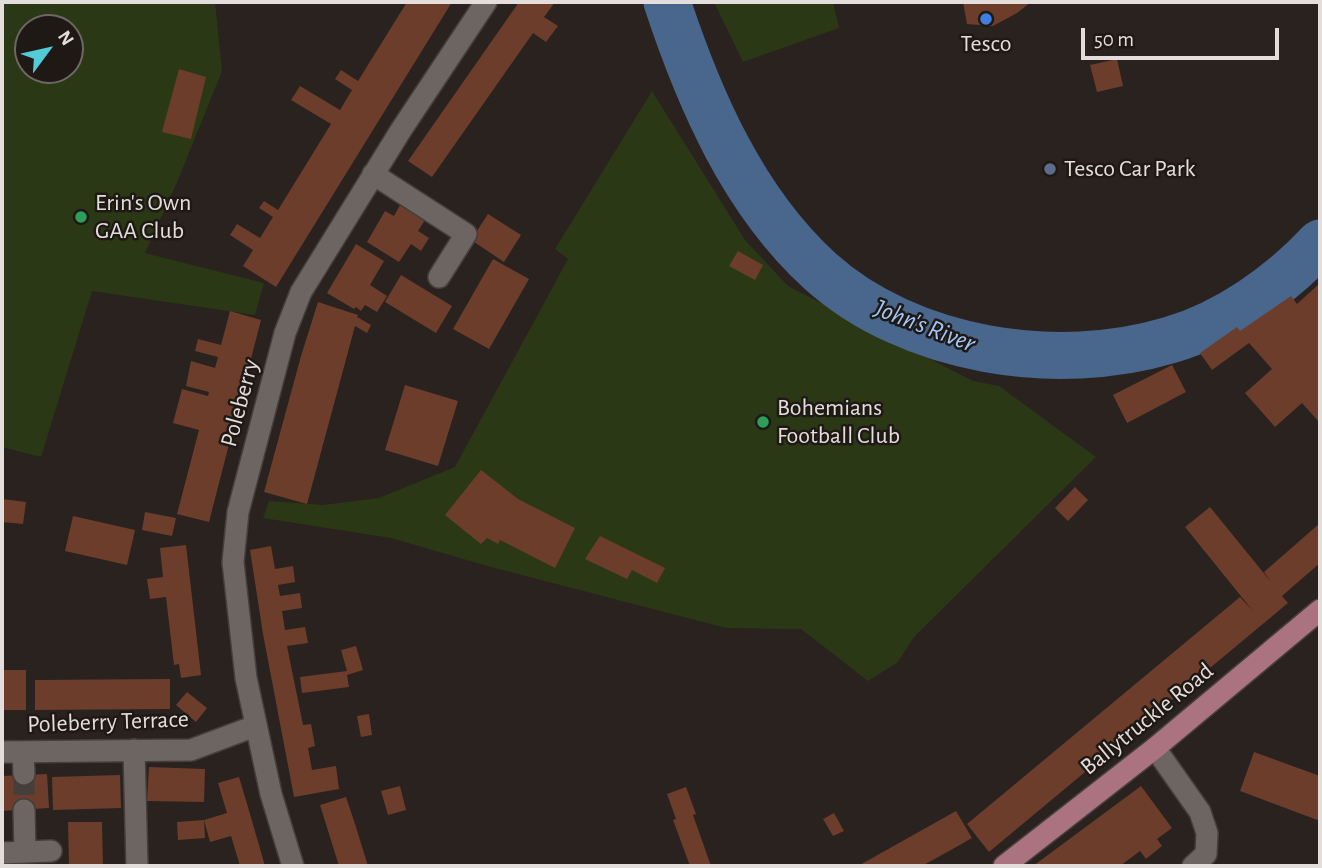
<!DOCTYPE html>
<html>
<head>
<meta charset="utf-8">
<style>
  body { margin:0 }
  #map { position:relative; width:1322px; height:868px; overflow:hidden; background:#29221f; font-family:"Alegreya Sans",sans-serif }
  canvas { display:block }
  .frame { position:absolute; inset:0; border:4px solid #e3dedc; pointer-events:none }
  .north { position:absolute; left:14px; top:14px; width:70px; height:70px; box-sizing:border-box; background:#1f1916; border:2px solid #6d6865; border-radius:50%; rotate:57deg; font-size:19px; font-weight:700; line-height:28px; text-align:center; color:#e3dedc }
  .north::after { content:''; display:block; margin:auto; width:24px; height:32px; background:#52cbd7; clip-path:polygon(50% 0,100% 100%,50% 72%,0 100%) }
  .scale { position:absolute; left:1081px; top:28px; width:198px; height:32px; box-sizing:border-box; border:4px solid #e3dedc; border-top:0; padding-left:9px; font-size:21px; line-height:24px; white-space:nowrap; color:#e3dedc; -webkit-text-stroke:5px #1f1916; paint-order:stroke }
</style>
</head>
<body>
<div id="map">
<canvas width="1322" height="868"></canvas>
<div class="frame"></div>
<div class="north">N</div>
<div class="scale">50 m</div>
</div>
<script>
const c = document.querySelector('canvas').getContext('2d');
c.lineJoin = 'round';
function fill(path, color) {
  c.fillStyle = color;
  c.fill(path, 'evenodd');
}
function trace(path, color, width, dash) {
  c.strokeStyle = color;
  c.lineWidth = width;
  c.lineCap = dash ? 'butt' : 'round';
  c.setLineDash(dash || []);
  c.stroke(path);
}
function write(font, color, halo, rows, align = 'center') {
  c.font = font + ' "Alegreya Sans",sans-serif';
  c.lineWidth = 5;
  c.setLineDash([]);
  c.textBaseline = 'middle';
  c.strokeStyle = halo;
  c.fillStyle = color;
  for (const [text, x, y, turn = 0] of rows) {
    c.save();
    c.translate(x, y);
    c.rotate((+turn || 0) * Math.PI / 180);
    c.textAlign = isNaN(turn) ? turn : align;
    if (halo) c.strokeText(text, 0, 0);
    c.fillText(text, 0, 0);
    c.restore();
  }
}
fill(new Path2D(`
  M2,2H215L222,71L178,180L145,253L264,283L255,315L92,291L41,457L2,447ZM28,28H70V70H28Z
  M714,2H833L839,28L743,62Z
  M652,91L745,240L788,286L973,381L999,386L1096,457L914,637L898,662L868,681L801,629L726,628L491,567L391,538L263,518L269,501L323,505L379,498L455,467L568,259L555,249Z`), '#2b3815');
trace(new Path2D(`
  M667,2C699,99 743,201 820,271C910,352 1057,374 1170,340C1226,324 1281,285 1320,243`), '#49668d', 47);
fill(new Path2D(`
  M407,2H452L276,287L243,266L253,250L230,235L237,224L260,238L273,217L259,208L264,201L278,210L331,124L291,100L300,86L340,110L352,90L335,79L341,70L358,81Z
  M519,2H555L544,17L558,26L546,42L533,33L432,177L408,161Z
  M963,2H1031L1017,13L993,26L967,24Z
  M1117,59L1123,86L1097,92L1090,65Z
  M179,69L206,77L191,139L162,132Z
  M400,205L425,220L418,231L429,238L421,251L411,244L399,262L367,242L385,211L394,216Z
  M488,214L521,235L504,262L471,240Z
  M356,244L384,261L370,285L387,296L377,312L365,305L361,311L356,307L354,309L327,293Z
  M738,251L763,265L755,280L729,266Z
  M493,259L529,279L489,349L453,329Z
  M401,275L452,306L436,333L385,302Z
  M1320,283V423L1302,403L1275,427L1245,393L1272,369L1249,343L1212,370L1200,353L1237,327L1240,331L1291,296L1297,304Z
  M318,302L358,315L357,317L371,325L367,333L355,326L307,504L264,492L301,356Z
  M230,311L261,320L209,522L177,514L199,430L173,423L182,389L208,396L209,392L186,386L191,361L215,368L218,357L195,351L198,339L221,345Z
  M1172,365L1186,392L1127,423L1113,395Z
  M405,385L458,401L438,466L385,450Z
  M481,470L518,499L575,528L555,568L500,540L498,544L487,538L481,544L445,515Z
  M1075,487L1088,500L1068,521L1055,508Z
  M2,499L26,502L23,524L2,522Z
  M1210,507L1271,582L1264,572L1320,523V563L1282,596L1288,603L989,852L967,824L1240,597L1253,611L1185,527Z
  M145,512L176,518L172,536L142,530Z
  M73,516L135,530L127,565L65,551Z
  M600,536L665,568L657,583L632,570L627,579L585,559Z
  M186,545L201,675L181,678L179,664L174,665L166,597L150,599L147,579L163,577L160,548Z
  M271,546L275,569L293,566L295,582L278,585L280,596L300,593L302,608L282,611L285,630L305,627L308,643L287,646L303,725L311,724L315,746L308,748L312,770L336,766L339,789L294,797L263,634L250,550Z
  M356,646L363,670L347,675L349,687L302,693L300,677L347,671L341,650Z
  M2,670H26V710H2Z
  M170,679V709L35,710V680Z
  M187,692L207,708L196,722L176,705Z
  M369,714L372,735L361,737L357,716Z
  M1254,752L1320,776V821L1240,791Z
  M149,767L205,769L204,802L147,801Z
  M47,774L49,808L2,811V776Z
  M120,775L121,808L53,810L52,777Z
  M239,777L248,807L265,866H240L231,836L210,842L204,820L205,838L178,840L177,822L204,820L227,813L218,783Z
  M400,786L406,810L388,815L381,791Z
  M1141,786L1172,828L1157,839L1162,846L1146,859L1140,851L1120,866H1033Z
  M686,787L696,814L693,815L711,866H690L673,820L676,819L667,794Z
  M346,797L356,827L368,866H339L320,805Z
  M956,811L972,838L958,846L922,866H858Z
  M834,813L844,831L833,836L823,819Z
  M68,822H102L103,866H69Z`), '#6c3d2a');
trace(new Path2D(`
  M24,774V810`), '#453e3b', 21, [21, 10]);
const minor = new Path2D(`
  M373,174L466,234L439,277
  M1155,748L1200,812L1207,833L1206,854L1193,866
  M134,750L137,866
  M2,752L191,750L255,726
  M23,752L24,774
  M24,810L25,852
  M2,853L51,851
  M293,866L271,794L246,678L233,562L238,512L285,333L301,292L401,130L486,2`);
const major = new Path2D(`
  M1004,866L1155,748L1320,610`);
trace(minor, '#443e3c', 24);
trace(major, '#443e3c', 24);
trace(minor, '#6d6561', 21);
trace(major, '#ab737f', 21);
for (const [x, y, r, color] of [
  [986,19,7,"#3f7fe0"],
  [1050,169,7,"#5c6f8a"],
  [81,217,7,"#2e9e5b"],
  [763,422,7,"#2e9e5b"]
]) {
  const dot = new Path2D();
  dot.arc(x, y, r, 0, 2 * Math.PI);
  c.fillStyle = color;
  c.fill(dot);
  trace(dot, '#1f1916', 2.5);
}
write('24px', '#e3dedc', '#1f1916', [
  ["Tesco",986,44,"center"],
  ["Tesco Car Park",1064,169],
  ["Erin's Own",95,203],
  ["GAA Club",95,231],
  ["Bohemians",777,408],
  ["Football Club",777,436]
], 'left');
write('24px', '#e3dedc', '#1f1916', [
  ["Poleberry",240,403,-75],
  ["Ballytruckle Road",1147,719,-39],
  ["Poleberry Terrace",108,722,-2]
]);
write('italic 26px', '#a1c6f8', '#1f1916', [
  ["John's River",925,326,21]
]);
</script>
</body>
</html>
